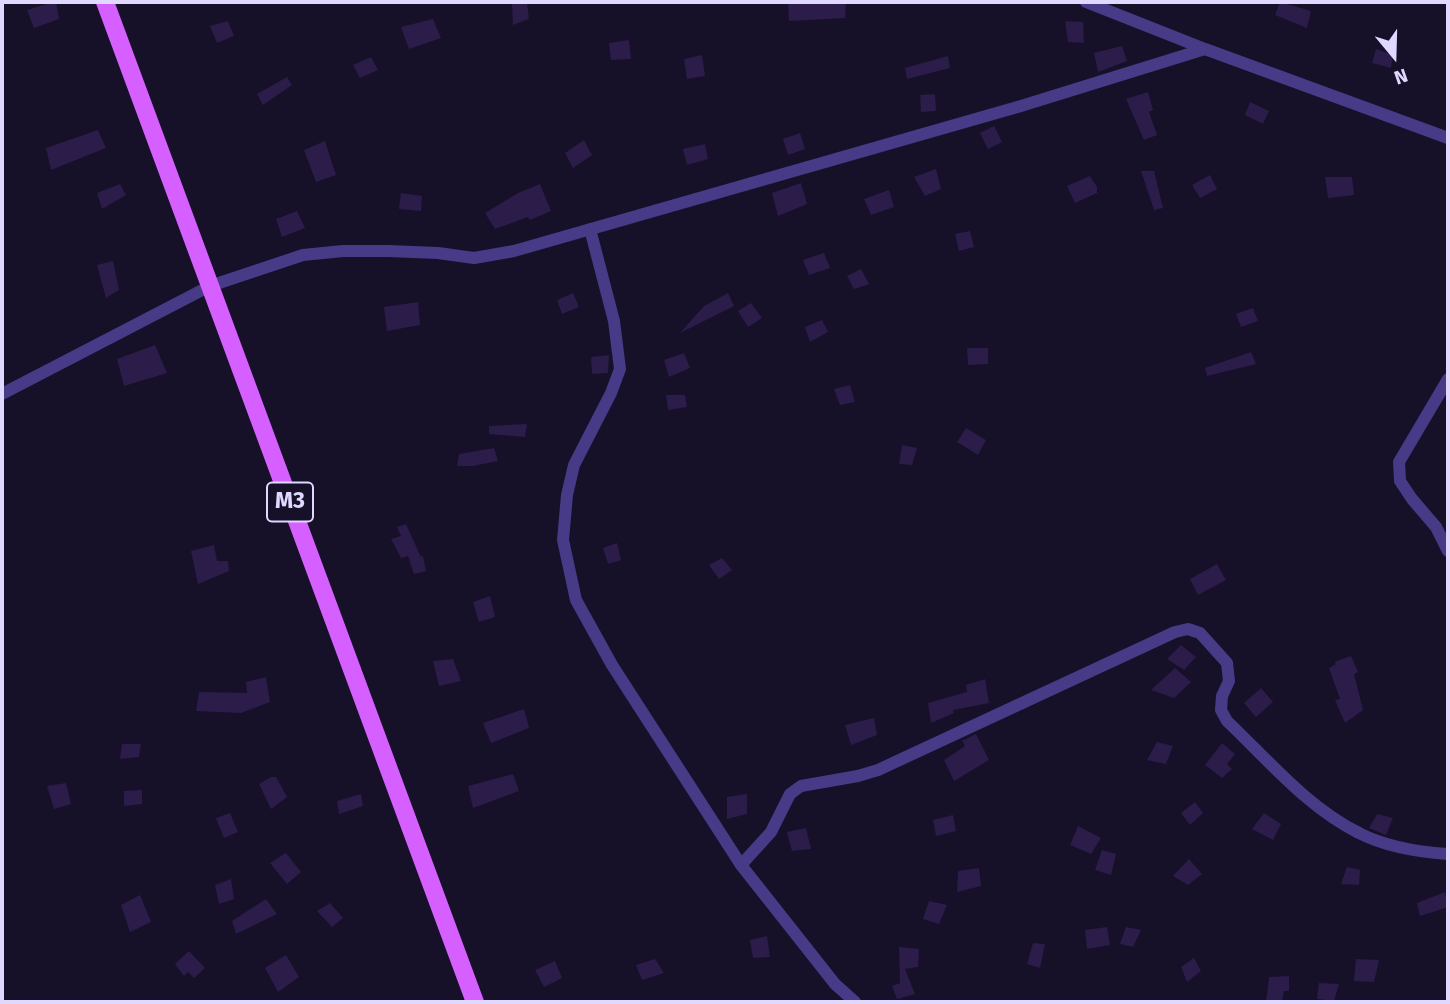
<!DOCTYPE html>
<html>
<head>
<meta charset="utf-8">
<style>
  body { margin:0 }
  #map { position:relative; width:1450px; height:1004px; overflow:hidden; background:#171029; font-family:"Fira Sans",sans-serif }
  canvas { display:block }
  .frame { position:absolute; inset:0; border:4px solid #e1d8ff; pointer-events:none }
  .north { position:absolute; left:1359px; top:21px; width:70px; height:70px; -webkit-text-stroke:5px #171029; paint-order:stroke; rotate:161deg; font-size:19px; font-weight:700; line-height:28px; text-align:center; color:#e1d8ff }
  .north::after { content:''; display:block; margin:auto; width:24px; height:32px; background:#e1d8ff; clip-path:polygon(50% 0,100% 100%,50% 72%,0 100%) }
</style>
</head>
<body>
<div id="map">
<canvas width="1450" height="1004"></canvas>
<div class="frame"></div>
<div class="north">N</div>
</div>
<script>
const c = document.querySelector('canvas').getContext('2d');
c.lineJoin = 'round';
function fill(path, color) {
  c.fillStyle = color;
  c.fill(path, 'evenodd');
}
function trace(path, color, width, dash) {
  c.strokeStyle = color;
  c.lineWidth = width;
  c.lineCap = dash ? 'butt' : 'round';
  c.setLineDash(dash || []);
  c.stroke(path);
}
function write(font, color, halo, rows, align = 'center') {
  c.font = font + ' "Fira Sans",sans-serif';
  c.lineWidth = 5;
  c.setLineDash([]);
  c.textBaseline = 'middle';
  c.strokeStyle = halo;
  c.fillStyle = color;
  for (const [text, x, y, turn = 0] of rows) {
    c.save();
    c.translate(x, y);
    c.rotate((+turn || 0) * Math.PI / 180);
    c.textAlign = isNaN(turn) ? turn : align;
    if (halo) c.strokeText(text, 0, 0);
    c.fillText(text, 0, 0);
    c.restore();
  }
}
fill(new Path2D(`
  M53,2H56L59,19L34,28L27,10Z
  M788,2H804V4L846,2L845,18L789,21Z
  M1280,2L1311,11L1307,28L1275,15Z
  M527,3L529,19L513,25L512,4Z
  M433,19L441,38L409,49L401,27Z
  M228,21L234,36L217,43L210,26Z
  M1065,21L1083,22L1084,43L1068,42Z
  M629,40L631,59L611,60L609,43Z
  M1122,46L1127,61L1098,72L1094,53Z
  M1376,49L1393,55L1391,68L1372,63Z
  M702,55L705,76L687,79L684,59Z
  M948,56L950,68L907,79L905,68Z
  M371,57L378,70L360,78L353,65Z
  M287,77L292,85L263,105L257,94Z
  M1148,92L1153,110L1149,112L1157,135L1144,140L1126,99Z
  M935,94L936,111L921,112L920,95Z
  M1250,102L1269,111L1263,124L1245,115Z
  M994,126L1002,142L988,149L980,133Z
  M98,130L106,148L51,170L46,148Z
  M800,133L805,149L788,155L783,139Z
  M584,140L592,155L573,168L565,153Z
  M325,141L336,175L316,182L304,150Z
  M705,144L708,159L687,165L683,149Z
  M936,169L941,189L925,196L914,177Z
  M1141,171H1154L1163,208L1154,210Z
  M1210,175L1217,189L1200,198L1192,185Z
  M1090,176L1097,187V193L1075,203L1067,186Z
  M1325,177H1352L1354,195L1328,198Z
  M801,183L807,204L778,216L772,193Z
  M120,184L126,195L102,209L97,193Z
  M540,184L551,211L530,220L528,217L495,229L485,213L518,193Z
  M889,190L894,207L871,215L864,199Z
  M401,193L422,196L421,211L399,209Z
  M297,211L305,228L282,237L276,219Z
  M970,231L974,247L959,251L955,234Z
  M824,253L830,268L809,275L803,260Z
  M113,261L119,290L106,298L97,265Z
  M861,269L869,284L854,289L847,276Z
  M573,293L579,307L562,314L557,300Z
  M728,293L734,306L680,333L704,306Z
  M418,302L420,325L387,331L384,307Z
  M751,303L762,318L748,327L738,311Z
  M1253,308L1258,321L1241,327L1236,314Z
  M822,320L828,332L810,342L805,327Z
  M155,345L167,373L124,386L117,359Z
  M967,348H988V364L968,365Z
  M1251,352L1256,364L1207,376L1205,368Z
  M684,353L690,368L669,377L664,360Z
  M609,355L608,373L592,374L591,357Z
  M850,385L855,402L840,405L834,389Z
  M666,395H685L687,407L668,410Z
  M527,424L525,437L489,434V426Z
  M966,428L986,440L978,455L957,442Z
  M902,445L917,448L912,465L899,464Z
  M494,448L498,461L473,466H457L459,454Z
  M406,524L421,557L423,556L426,571L414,574L408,556L401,558L391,539L401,536L397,527Z
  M617,543L621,560L608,564L603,548Z
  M214,545L217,561H228L229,571L198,584L191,551Z
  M722,558L732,570L719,579L709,565Z
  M1217,564L1226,580L1198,595L1190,579Z
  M490,596L495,617L479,622L473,602Z
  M1181,645L1196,657L1184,670L1167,659Z
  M1351,656L1358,672L1354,674L1363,710L1345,723L1335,700L1340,699L1329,668L1336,664L1334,662Z
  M453,659L461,681L439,686L433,661Z
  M1175,668L1191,682L1174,698L1151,690Z
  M266,677L270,702L241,713L196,711L199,692L247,693L246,682Z
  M985,679L989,703L953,710L954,713L931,723L928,703L967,692L966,685Z
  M1261,688L1273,702L1256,717L1244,703Z
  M524,709L529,728L491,743L483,723Z
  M874,718L877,735L851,745L845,725Z
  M976,734L989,760L954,781L944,760L965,746L962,741Z
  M1157,742L1173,746L1166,764L1147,760Z
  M1222,743L1235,754L1227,764L1232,769L1222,778L1205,765Z
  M122,744H141L139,757L120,759Z
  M513,774L519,791L473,808L468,786Z
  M271,777H276L287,797L271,809L259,784Z
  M66,783L71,804L54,809L47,786Z
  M142,790V804L124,806V791Z
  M361,794L363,806L339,814L337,801Z
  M747,794V814L727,819V797Z
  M1195,802L1203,813L1190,825L1181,813Z
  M230,813L238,832L224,838L216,818Z
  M1264,813L1281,824L1273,840L1252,829Z
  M1377,814L1393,818L1386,835L1369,828Z
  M953,815L956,831L936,836L933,820Z
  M1078,826L1101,838L1091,854L1070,845Z
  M806,828L811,849L792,851L787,832Z
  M1102,850L1116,854L1111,875L1095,870Z
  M286,853L301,872L287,884L270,863Z
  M1189,859L1202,874L1188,885L1173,876Z
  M1347,867L1360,870L1359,885L1341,884Z
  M979,868L981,886L957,892L958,871Z
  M231,879L234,899L219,904L215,885Z
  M1445,892L1448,907L1420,916L1417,903Z
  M140,895L151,922L130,932L121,905Z
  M266,899L277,914L236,934L232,921Z
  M929,901L947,905L939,924L923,919Z
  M330,903L343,918L332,927L317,911Z
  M1107,927L1110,945L1087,949L1085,930Z
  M1126,927L1141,930L1133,947L1120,944Z
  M767,936L770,957L753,958L750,940Z
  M1033,943L1045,944L1040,968L1027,964Z
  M899,947L919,949L918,967L905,969L915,994L897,999L892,986L900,983Z
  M189,951L205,968L194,978L188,972L184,976L175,964Z
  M286,955L299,977L278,992L265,968Z
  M1194,958L1201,971L1187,982L1181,967Z
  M655,959L664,973L642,980L636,965Z
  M1356,959L1379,960L1374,982L1354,981Z
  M555,961L562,978L544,987L535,970Z
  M1289,976V991H1284L1282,1002H1266L1269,977Z
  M1319,983L1339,984L1334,1001L1317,999Z`), '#2b1c4a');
trace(new Path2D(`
  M1086,2L1205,49L1448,138
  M590,229L614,321L620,369L611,393L574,465L567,495L563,540L576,600L612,665L741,865L835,984L855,1002
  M1448,379L1399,462L1400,481L1412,499L1436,527L1448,551
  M2,394L210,286L303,255L343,251H388L438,253L474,258L514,251L1021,106L1205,49
  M741,865L771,832L790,794L801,786L858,776L878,770L1175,632L1188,629L1200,633L1227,663L1229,681L1222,696L1221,710L1227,721C1268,760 1308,808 1359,833C1386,847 1418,852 1448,854`), '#473b88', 12);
trace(new Path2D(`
  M105,2L475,1002`), '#d65fff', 18);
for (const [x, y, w] of [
  [290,502,46]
]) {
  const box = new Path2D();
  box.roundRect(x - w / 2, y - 19.5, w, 39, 5);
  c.fillStyle = '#171029';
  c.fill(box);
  trace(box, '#e1d8ff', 2);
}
write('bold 23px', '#e1d8ff', null, [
  ["M3",290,502]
]);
</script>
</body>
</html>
